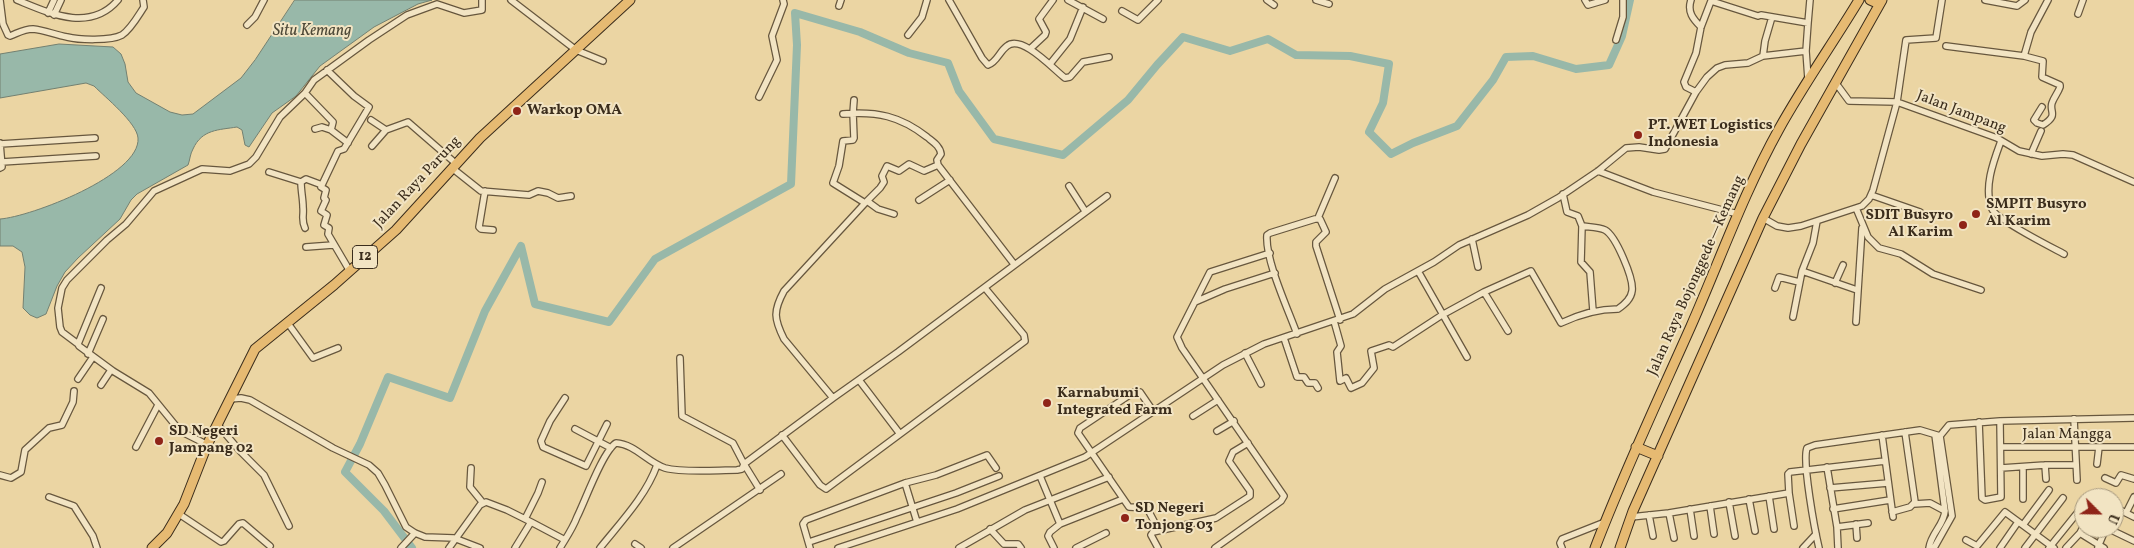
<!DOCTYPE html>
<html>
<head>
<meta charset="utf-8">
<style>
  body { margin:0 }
  #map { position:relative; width:2134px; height:548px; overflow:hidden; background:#ebd5a3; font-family:Vollkorn,serif }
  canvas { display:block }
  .north { position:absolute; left:2074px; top:488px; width:50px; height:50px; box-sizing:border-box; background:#f2e4c3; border:1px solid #a99b80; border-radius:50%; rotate:113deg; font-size:14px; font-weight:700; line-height:20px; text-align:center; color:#3b2d1c }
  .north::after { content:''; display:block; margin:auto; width:18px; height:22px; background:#8f2418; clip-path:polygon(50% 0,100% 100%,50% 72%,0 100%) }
</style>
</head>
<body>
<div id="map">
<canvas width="2134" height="548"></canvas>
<div class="north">U</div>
</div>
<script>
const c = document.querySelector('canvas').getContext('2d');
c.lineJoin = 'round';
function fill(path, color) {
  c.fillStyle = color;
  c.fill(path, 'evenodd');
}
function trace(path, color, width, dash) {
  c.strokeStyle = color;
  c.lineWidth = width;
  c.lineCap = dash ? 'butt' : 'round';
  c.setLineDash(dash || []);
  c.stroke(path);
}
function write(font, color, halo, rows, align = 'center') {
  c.font = font + ' Vollkorn,serif';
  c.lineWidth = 4;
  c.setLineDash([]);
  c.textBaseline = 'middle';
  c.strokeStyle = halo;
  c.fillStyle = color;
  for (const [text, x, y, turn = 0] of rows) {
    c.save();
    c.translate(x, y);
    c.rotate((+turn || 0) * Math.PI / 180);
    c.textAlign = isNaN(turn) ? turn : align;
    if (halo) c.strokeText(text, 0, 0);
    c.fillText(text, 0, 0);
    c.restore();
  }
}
const water = new Path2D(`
  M295,0H432L418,4L374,27L320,66L296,96L272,113L249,147L245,145L242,130L237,127C219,130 202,129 193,149C190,154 190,160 188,165L137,194L131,200L120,219L78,258L65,272L57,286L46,314L37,318L30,315L23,308L25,267L22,252L13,246H0V219C30,217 141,175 138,138C137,123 105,97 94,86L86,83L0,98V54L59,44L113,47L121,54L125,64L128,82L136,93L170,112L182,115L193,114L241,78L255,60Z`);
fill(water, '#98b8a9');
trace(water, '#738071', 1);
trace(new Path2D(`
  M412,548L384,511L345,472L360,444L388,377L450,398L485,311L521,246L535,304L609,322L655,259L791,184L797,45L795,13L860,32L909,53L948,63L959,91L994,139L1063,155L1128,100L1157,65L1183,37L1230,51L1268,39L1296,55L1350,56L1389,64L1383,103L1369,132L1391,154L1413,143L1457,126L1493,80L1506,57L1533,56L1576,69L1609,65L1622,36L1630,0`), '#98b8a9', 8);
const minor = new Path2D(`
  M0,0L3,24L8,35L10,36C18,33 24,29 33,29C45,30 55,35 67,37C79,40 111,41 122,35C131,29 138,16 144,7L143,0
  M17,0C49,13 90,33 118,0
  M511,0L576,50L603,61
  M949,0L982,58L988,65C997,62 999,52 1007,46C1022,34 1054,70 1065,78L1070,77L1083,62L1109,57
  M1068,0L1103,19
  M1267,0L1274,5
  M1316,0L1329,4
  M1585,0L1588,5L1605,0
  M1691,0C1687,12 1693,19 1701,27
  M1985,0L2017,6L2025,0
  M839,6L841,0
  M1122,11L1138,20L1158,0
  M48,13L54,0
  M2078,14L2083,0
  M54,15L61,0
  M1808,23L1810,0
  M247,25L255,17L264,0
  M908,35L922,17L927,0
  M1616,40L1623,17V0
  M1946,46L2024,56L2043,61L2042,77L2060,85V87C2058,93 2054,97 2052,103C2049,112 2059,115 2043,125L2037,123L2034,120L2042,107
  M1030,49L1045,35L1046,32L1039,19L1053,0
  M1763,56L1765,41L1772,17
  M2024,56L2031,32L2048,0
  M1050,64L1070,39L1083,7
  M327,70L354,96L369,107L344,149L338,151L321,187L326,190L324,198L326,200L321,211L327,215L324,225L329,228L328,234L348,268
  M1838,86L1849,101L1897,102L1906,40L1936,38L1942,0
  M1696,92L1686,87L1684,82L1696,53L1701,27L1711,1L1758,16L1761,15L1808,23L1806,51L1808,79
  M305,93L333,122L331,130L348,143
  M759,97L777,60L772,36L784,4L783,0
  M854,100L853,113L854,138L853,140L843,141L839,166L833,183L865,203
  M843,114C877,111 900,116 927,137C933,142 940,146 941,154L937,160L938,165L1014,264
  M371,120L386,130L408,122L453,161
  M315,129L322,127L331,130
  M2001,141C1994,160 1983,188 1992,209C1997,220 2051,247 2064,254
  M0,143L2,167L0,168
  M0,144L95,138
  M372,146L386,130
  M2031,154L2041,131
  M2,162L96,156
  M452,168L481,191L529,195L538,191L548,193L558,198L571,196
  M1598,171L1653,192L1738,214
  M269,172L301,182L306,179L322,185
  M301,182C301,191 303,199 303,207C304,216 301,219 305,228
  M1069,186L1085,211
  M485,191L479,227L481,229L493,230
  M1563,194L1567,212L1578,216L1582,226L1581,262L1590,272L1593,311
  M1871,195L1920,212
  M919,200L950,180
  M867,201L878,209L894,214
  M1856,208L1868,237L1879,248L1901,254L1933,274L1981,290
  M1318,218L1335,178
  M1763,218L1777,226L1788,228L1801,226L1862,206L1869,199L1873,190L1897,102L1997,138L2019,151L2042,156L2063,154L2073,155L2134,182
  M1472,239L1478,267
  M306,247L333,245
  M1418,271L1467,357
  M1802,271L1813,243L1817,221
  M1835,283L1843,265
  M101,288L78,344L79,346L113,371L149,393L180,431L204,443
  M1775,288L1779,277L1799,282
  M1484,292L1508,331
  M1195,302L1225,289L1275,273
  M1793,317L1802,271L1857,290
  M1334,321L1341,346L1337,352L1340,381L1346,378L1351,388L1362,383L1374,368L1371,351L1389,345L1393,347L1442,315L1484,292L1531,271L1561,323C1580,314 1597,309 1618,309C1625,304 1631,299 1632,291C1634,279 1616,236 1605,230C1599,227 1588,227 1582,226
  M287,322L313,358L338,348
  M1856,322L1862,228
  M1297,334C1288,309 1265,260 1267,235L1270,233L1315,219H1320L1326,232L1316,242V246L1340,320
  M1284,338L1297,377H1304L1308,383H1315L1318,388
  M78,344L62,332L60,327L58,308L62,288L67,280L107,240L126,224L154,191L202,169L230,171L249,164L256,157L280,117L305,93L314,80L369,40L407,15L437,4L464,13L482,10V0
  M1245,353L1261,384
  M88,354L103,319
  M680,358L682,416L733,443L744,464L833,398L784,339C774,319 773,311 784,291L867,201L880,188L884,182L882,176L887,166L899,171L909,164L924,171L938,165
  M78,379L93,357
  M859,380L900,434L1025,341L1024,335L985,288
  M101,385L111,370
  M565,398L550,421L541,441L543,447L586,466L607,424
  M833,398L898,352L1107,196
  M230,399L241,398L250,400L333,448L369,465L378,473L385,485L406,527L415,533L425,537L454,538L480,548
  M1153,411L1140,392H1134L1080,428L1078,433L1129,507L1147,508L1156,525
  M1193,416L1218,400
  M2074,419L2077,480
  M1979,422L1982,498L1985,500L2001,497L2000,421
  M217,424L240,451L264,475L289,526
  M575,429L611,448
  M1217,431L1234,421
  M782,435L820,485L826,489L900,434
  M1882,435L1893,517
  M136,447L158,405
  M2001,447H2134
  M2097,464L2099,447
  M2045,465L2046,479
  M1827,467L1837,527L1838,548
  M471,468L470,487L483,503
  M2001,468L2045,465H2075
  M0,475L11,478L21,472L25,450L49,428L62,425L73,402L74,391
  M1040,476L1060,524
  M2105,478L2116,483L2121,475L2134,479
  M1830,488L1888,483
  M1789,493L1794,526
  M1769,496L1774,529
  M2093,496L2097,498
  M49,497L74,506L93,536L97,548
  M1749,499L1755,531
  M2023,499V467
  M1729,502L1735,536
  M1914,504L1930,503L1945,511
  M1710,506L1714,534
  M2114,507L2134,517
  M1690,509L1694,536
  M1833,509L1890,500
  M1892,512L1910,507L1915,502L1905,432
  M1669,513L1674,538
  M2126,513L2134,497
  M179,514L221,542L224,541L239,524L243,523L270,546
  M1649,515L1653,536
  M1631,517L1669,513L1789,493L1788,474L1790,472L1885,461
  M525,519L538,493L542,482
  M917,522L905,483L936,475L987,455L996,468
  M1856,524L1857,538
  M2023,525L2049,490
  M1837,527L1868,523
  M2107,528L2134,541
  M990,529L1004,544H1018L1021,548
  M2083,535L2104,548
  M1966,540L1977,546L2005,512L2054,548
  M809,542L956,493L999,476
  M635,544L641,548
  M2098,547L2106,528
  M401,548L415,533
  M449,548L480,505L486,502L507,510L531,522
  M515,548L531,522L565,540
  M560,548C566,538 573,528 577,517C585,501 603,451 616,443C635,444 648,463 665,468C684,473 717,470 737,470L742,469L744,464L760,490
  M600,548C620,523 646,496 657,465
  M673,548L781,474
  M810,548L803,524L806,520L905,483
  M838,548L957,509L1085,457L1223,365L1264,344L1353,314L1385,289L1434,262L1459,245L1528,215L1558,198L1598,171L1626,148L1639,147L1659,150L1665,149L1696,92L1707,77L1717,68L1725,65L1748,63L1763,56L1806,51
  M959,548L1025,510L1109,477
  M1054,548L1048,536L1050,532L1060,524L1123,499
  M1076,548L1106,533
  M1158,548L1151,535L1153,532L1216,518L1250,496V491L1229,461L1233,452L1248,443
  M1215,548L1281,501L1284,496L1182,348L1177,337L1210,272L1270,253
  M1562,548L1560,543L1562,539L1605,522
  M1803,548L1816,534
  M1819,548C1815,531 1802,462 1807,448L1815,445L1920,430L1940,436
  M1929,548C1931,533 1944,525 1945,511L1935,435
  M1934,548L1952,516L1940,436L1949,425L2000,421L2134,418
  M2000,548L2018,522
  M2025,548L2063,498
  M2049,548L2082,507
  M2066,548L2080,533L2084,525`);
const highway = new Path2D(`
  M1870,0L1879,4
  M1636,447L1658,456
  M152,548L167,533L184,504L207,445L255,349L334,285L396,230L480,138L630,0
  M1595,548C1624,472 1658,400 1691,326C1720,260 1744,192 1779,129C1804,84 1833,43 1859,0
  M1620,548L1633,511L1763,218L1801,144L1882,0`);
trace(minor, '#67573e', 8);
trace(highway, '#3b2d1c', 11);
trace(minor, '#f2e4c3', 5.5);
trace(highway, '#e6ba72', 9);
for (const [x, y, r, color] of [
  [517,111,5,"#8f2418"],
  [1638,135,5,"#8f2418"],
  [1976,214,5,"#8f2418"],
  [1963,225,5,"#8f2418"],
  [1047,403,5,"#8f2418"],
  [159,441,5,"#8f2418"],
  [1125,518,5,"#8f2418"]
]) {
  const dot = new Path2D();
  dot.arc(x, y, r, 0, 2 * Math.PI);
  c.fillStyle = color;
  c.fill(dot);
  trace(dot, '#f2e4c3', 2);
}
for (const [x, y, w] of [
  [365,257,25]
]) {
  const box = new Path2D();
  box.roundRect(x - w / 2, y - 11.5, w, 23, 4);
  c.fillStyle = '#f2e4c3';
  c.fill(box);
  trace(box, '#3b2d1c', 1);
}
write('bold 14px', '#3b2d1c', null, [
  ["12",365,257]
]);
write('bold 15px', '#3b2d1c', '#f2e4c3', [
  ["Warkop OMA",527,111],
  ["PT. WET Logistics",1648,126],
  ["Indonesia",1648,143],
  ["SMPIT Busyro",1986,205],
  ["Al Karim",1986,222],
  ["SDIT Busyro",1953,216,"right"],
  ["Al Karim",1953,233,"right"],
  ["Karnabumi",1057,394],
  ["Integrated Farm",1057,411],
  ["SD Negeri",169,432],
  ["Jampang 02",169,449],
  ["SD Negeri",1135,509],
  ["Tonjong 03",1135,526]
], 'left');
write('15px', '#3b2d1c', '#f2e4c3', [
  ["Jalan Jampang",1961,113,21],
  ["Jalan Raya Parung",418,183,-47],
  ["Jalan Raya Bojonggede—Kemang",1697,276,-66],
  ["Jalan Mangga",2067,435]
]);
write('italic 16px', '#4e4938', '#f2e4c3', [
  ["Situ Kemang",312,32]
]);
</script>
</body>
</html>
